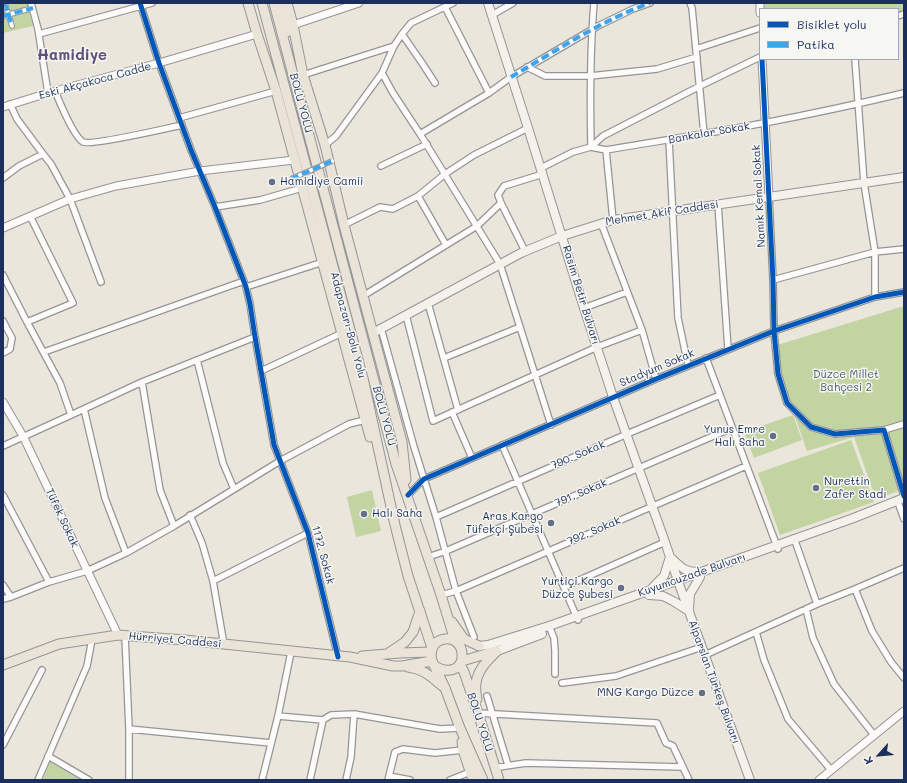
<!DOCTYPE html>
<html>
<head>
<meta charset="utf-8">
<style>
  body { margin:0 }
  #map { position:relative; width:907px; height:783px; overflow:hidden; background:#ebe6db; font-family:Mali,sans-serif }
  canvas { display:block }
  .frame { position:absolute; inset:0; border:4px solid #1b2f5e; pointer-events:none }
  .legend { position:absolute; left:759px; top:8px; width:140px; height:52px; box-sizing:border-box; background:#f6f6f2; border:1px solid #9ea6b7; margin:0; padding:5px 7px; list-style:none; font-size:12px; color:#1b2f5e }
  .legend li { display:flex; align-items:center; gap:8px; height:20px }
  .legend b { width:20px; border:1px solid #9ea6b7 }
  .north { position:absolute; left:859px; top:735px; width:40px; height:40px; -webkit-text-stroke:3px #f6f6f2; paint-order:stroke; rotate:243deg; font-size:11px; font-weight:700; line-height:16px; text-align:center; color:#1b2f5e }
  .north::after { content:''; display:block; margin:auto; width:14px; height:18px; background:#1b2f5e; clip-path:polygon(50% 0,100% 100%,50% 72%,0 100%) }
</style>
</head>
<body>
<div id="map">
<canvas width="907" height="783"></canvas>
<div class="frame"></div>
<ul class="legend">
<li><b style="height:5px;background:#0057b8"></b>Bisiklet yolu</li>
<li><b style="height:5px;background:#3da3ed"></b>Patika</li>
</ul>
<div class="north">K</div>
</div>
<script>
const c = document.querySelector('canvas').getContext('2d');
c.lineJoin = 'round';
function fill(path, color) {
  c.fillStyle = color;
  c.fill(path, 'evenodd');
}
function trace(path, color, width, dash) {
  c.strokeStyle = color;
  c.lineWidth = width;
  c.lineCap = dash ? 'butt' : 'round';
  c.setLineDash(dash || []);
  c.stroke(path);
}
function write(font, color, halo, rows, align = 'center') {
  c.font = font + ' Mali,sans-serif';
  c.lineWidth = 3;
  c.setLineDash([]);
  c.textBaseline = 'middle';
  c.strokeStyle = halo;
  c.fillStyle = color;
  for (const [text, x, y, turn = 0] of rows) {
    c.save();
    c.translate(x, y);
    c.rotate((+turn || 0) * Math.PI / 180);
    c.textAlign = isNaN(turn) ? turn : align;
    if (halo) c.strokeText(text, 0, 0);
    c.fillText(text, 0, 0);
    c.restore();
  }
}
fill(new Path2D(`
  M3,3H27L33,26L3,33Z
  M764,3H904V12L898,13V9H764Z
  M904,306V489L876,499L854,437L807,451L771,347Z
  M793,415L802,440L754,458L744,432Z
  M851,440L874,502L780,535L758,473Z
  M372,490L381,531L356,537L347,497Z
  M50,762L81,780H43Z`), '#c1d4a1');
const pedestrian = new Path2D(`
  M5,3L12,26
  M3,16L33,8`);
const minor = new Path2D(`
  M31,3L38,29L48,93
  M140,3L159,63L191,150L215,207L246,287L250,304L255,337L274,445L308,533L338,657
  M690,3L692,8L704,134
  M445,7L489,93
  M492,15L513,3
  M898,16L904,14
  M39,34L152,3
  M402,34L422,63L435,83
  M696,49L760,28
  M855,59L864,183L875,252V297
  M527,67L545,76H590L657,69L697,57
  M382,73L393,93L420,134L500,264L551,425
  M303,75L394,46
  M55,91C60,103 73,136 83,142C91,146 168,128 182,125
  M10,104L17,119L43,154L51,164L70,199L101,282
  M179,118L276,91
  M420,134L489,93L511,77L598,26L633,9L650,3
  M669,140L678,318L688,365
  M325,145L336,136L382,73L394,46L402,34L411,23L453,3
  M591,147L603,136L700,86L760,57
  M591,147C590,99 590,51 594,3
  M606,150L613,220
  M381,166L427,144
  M541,168L573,152L591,147L606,150C659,141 712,133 764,123C811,114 858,104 904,93
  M3,178L19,166L43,154
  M418,196L446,245
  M769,197L773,280L774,331L776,353L778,374L787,403L811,427L835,434L884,430L904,496
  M718,204L728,349
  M215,207L260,200L302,188
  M601,223L642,330L656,379
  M344,225L380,207L393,209L418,196L445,174L474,155L528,128
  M525,251L501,203L498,195L504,186L543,174
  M3,275L27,322L60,383L71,415
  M773,280L875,252L904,249
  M246,287L323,262
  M363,296L477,226L501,203
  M428,303L458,410
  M584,308L627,292
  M406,315L433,421L597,347L642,330
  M3,321L12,338L10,349L3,353
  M27,322L73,303L30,216
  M381,328L414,447L436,517L456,591L474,637
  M44,352L244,281
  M444,358L520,327
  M706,358L778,549
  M197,360L223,463L234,489
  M261,371L342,333
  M142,382L160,490L174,526L280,461L349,424L365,420
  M84,409L105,498L126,553
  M452,412L472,458
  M884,430L904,424
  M502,445L578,620
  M3,446L71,415L142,382L255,337
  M3,495L49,582
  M408,495L424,479L656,379L774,331L875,297L904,292
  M899,505L904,519
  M190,515L202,543L213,581L224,645
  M436,517L627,434L720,395
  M794,538L817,604
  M428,557L446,551L732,428
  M213,581L308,533
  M3,585L11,597
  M564,587L665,542
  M855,589L872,631L891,662L904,678
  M441,595L456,591L746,466
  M3,599L11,597L49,582L87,571L126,553L174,526
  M806,609L813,638L834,684L874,735
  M549,626L554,638L555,651V674
  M756,632L764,660L788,719L831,770
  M125,636L129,729V780
  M705,655L817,604L855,589L904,568
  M562,683L616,676L702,647
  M487,696L508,765
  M478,713L657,723L666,743L673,746L689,780
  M278,716L323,720L331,715L354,714L440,729L460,728
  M129,729L271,743
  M3,745L42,670
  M48,756L89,780
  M499,767L526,763L682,767
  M389,776L410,780
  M38,780L87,666L92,639
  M262,780L278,716L291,652
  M310,780L323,720
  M346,780L351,757L354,714
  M388,780L395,752L403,749L435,753L463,750
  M450,780L470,772`);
const tertiary = new Path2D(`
  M760,3V13
  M293,25L359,3
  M762,59L769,197
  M3,107L48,93L159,63L257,34
  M3,228L70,199L116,186L200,171L294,160
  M3,402L23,436L118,635
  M819,780L904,711`);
const secondary = new Path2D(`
  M488,3L528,128L584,308L613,397L665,542L679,584L750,780
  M373,333L521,253L562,236L613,220L904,177
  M670,557C680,566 684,572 697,572
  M653,587L664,576L670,557
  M649,595L663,596L673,601L689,611
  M689,608L690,594L700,577
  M479,646L488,645L549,626L851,519L904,498
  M497,651L542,634`);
const primary = new Path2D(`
  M387,654L405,642L413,632L420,611
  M362,656L400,653L431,652
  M3,665L59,644L118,635L185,640L350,657L393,666H402L432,661
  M408,667C425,669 432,678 445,688`);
const trunk = new Path2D(`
  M248,3L257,34L276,91L370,437
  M262,3L363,378L395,525L408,576L432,648
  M274,3L396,464L441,595L455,641
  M282,3L287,32
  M287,3L293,25L303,75L325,145L344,225L402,442L406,480
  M452,622L464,639L479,646
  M462,661L496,651
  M460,664L464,672L478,713L499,780
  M434,665C442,672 456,673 461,662C462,661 462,657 462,656C463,631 425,634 432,661L445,688L460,728L483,780
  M477,699C476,694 475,688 476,683C478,669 488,660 497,651
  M462,742L463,750L473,780`);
trace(pedestrian, '#949597', 6);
trace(minor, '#949597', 8);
trace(tertiary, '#949597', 9);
trace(secondary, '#949597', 10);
trace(primary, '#949597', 11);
trace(trunk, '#949597', 11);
trace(pedestrian, '#fcfbfa', 4);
trace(minor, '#fcfbfa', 5.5);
trace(tertiary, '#fcfbfa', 7);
trace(secondary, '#f5f1eb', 8);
trace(primary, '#eae3d7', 9);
trace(trunk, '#eae3d7', 9);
const pedestrianBridge = new Path2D(`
  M291,179L332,161`);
trace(pedestrianBridge, '#949597', 6, []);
trace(pedestrianBridge, '#fcfbfa', 4);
trace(new Path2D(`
  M5,3L12,26
  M3,16L33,8
  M511,77C556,51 602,20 650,3
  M291,179L332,161`), '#3da3ed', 4, [8, 4]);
trace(new Path2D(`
  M140,3L159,63L191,150L215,207L246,287L250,304L255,337L274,445L308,533L338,657
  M762,59L773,280L774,331L778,374L787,403L811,427L835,434L884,430L904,496
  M408,495L424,479L656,379L774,331L875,297L904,292`), '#0057b8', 5);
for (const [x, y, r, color] of [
  [272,182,4,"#646f8a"],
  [773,436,4,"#646f8a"],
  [816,488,4,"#646f8a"],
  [364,514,4,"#646f8a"],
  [551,523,4,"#646f8a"],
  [621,588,4,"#646f8a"],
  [702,693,4,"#646f8a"]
]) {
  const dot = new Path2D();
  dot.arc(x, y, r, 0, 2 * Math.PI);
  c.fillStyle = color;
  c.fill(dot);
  trace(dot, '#f6f6f2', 1.5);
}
write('11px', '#1b2f5e', '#f6f6f2', [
  ["Eski Akçakoca Cadde",95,81,-15],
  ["BOLU YOLU",301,103,75],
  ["Bankalar Sokak",709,133,-10],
  ["Namık Kemal Sokak",759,196,-93],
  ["Mehmet Akif Caddesi",662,213,-9],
  ["Rasim Betir Bulvarı",581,295,73],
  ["Adapazarı-Bolu Yolu",348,325,75],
  ["Stadyum Sokak",657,368,-23],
  ["BOLU YOLU",384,416,75],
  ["790. Sokak",578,455,-23],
  ["791. Sokak",581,493,-23],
  ["Tüfek Sokak",62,518,65],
  ["792. Sokak",594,531,-23],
  ["1172. Sokak",323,555,75],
  ["Kuyumcuzade Bulvarı",692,575,-19],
  ["Hürriyet Caddesi",175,640,5],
  ["Alparslan Türkeş Bulvarı",714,682,70],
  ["BOLU YOLU",480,722,72]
]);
write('11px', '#1b2f5e', '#f6f6f2', [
  ["Hamidiye Camii",280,182,"left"],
  ["Yunus Emre",765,430],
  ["Halı Saha",765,443],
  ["Nurettin",824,482,"left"],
  ["Zafer Stadı",824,495,"left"],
  ["Halı Saha",372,514,"left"],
  ["Aras Kargo",543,517],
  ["Tüfekçi Şubesi",543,530],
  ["Yurtiçi Kargo",613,582],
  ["Düzce Şubesi",613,595],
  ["MNG Kargo Düzce",694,693]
], 'right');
write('11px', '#425c64', '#f6f6f2', [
  ["Düzce Millet",846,375],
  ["Bahçesi 2",846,388]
]);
write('bold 15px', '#5e517b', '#f6f6f2', [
  ["Hamidiye",72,55]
]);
</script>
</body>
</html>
